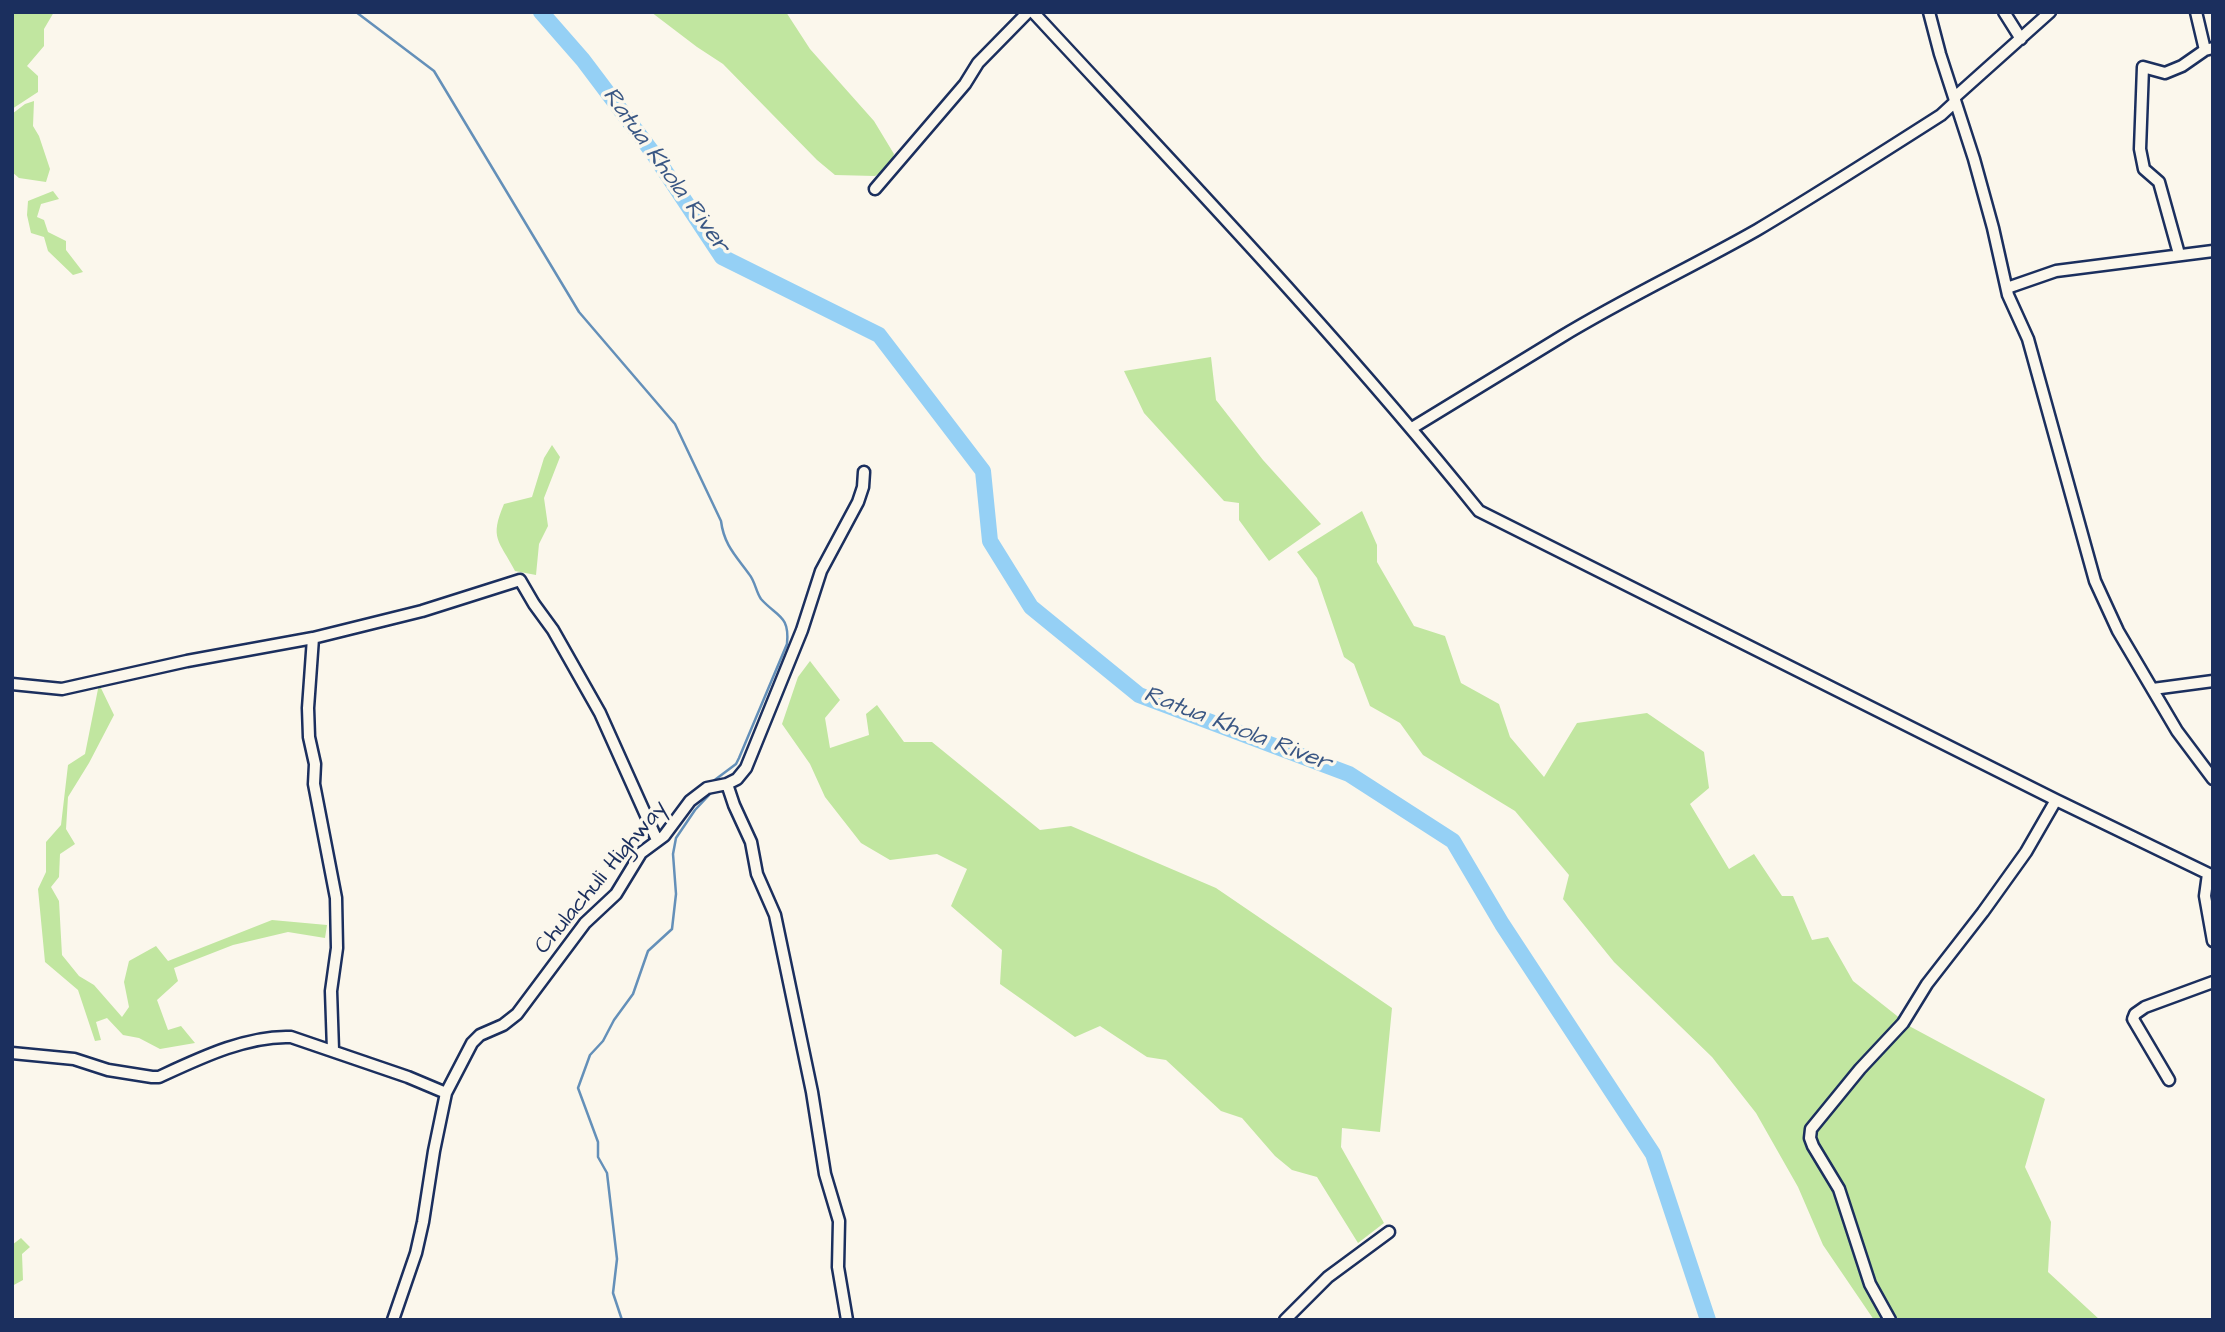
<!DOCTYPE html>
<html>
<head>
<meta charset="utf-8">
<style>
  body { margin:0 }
  #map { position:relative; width:2225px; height:1332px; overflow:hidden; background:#fbf7ec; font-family:"Architects Daughter",sans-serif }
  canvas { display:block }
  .frame { position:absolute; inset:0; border:14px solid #1b2f5e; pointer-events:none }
</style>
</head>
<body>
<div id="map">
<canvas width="2225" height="1332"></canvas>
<div class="frame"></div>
</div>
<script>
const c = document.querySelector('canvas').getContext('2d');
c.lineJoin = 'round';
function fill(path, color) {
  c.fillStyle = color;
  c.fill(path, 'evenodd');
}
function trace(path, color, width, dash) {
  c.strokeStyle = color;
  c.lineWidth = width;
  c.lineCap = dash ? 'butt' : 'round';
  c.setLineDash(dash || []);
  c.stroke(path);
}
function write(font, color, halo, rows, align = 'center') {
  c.font = font + ' "Architects Daughter",sans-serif';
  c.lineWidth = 7;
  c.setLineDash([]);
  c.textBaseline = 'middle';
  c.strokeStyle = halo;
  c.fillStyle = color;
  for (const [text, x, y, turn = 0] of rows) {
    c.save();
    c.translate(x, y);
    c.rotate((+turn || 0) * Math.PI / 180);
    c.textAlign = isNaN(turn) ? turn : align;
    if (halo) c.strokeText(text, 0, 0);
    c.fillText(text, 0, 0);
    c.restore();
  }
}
fill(new Path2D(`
  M12,12H54L44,29V46L27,66L38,76V92L12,109Z
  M651,12H786L810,49L874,121L894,154L889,168L875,176L835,175L817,160L723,64L697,47Z
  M34,101L33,126L39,136L50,169L46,182L19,178L12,172V114L25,104Z
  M53,191L59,199L41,204L37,217L44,220L48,232L66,241V250L83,272L73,275L48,251L44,237L31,233L27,215L28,201Z
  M1211,357L1216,400L1263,460L1321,524L1269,561L1239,520V503L1224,501L1144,413L1124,371Z
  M552,445L560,457L544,498L548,526L539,544L536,575L515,571C499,540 489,539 504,504L532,497L544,458Z
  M1362,511L1377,545V562L1414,626L1445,636L1461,683L1499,704L1510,737L1544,777L1577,723L1647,713L1704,752L1709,788L1690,804L1729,869L1754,854L1782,896H1793L1812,940L1828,937L1853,981L1911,1027L2045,1099L2025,1167L2051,1222L2048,1272L2100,1320H1874L1823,1245L1798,1187L1756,1113L1712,1057L1614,962L1563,899L1569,875L1515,811L1423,755L1400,723L1370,706L1354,664L1344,657L1317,578L1297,552Z
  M810,661L840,700L825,718L830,748L869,735L866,714L877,705L904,742H932L1040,830L1071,826L1216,888L1392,1008L1380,1132L1342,1128L1341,1147L1384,1223L1358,1243L1317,1177L1292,1170L1275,1156L1242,1118L1221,1111L1166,1060L1147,1057L1100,1026L1075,1037L1000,984L1002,950L951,906L967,869L937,854L890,860L861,843L825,797L810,764L782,724L798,677Z
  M99,684L114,715L89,763L68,797L66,829L75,844L60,854L59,877L51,887L59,901L62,955L79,976L94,985L122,1017L129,1007L124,982L129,961L156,946L168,961L272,920L327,925L325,938L288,932L233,945L174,968L178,981L157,1000L168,1030L181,1026L195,1043L160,1049L139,1038L123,1035L107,1018L96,1022L101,1040L95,1041L78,990L45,962L38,889L46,872V842L61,825L68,765L85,754Z
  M21,1238L30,1247L22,1254L23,1280L12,1286V1245Z`), '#c1e6a0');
trace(new Path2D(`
  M356,12L434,71L579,312L675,424L721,521C724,545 736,556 749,574C755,581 756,592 761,599C777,617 790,615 787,644L739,758L736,764L712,782
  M622,1320L613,1293L617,1259L607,1173L598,1157V1142L578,1088L590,1055L603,1041L614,1020L633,994L648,951L672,929L676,894L673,854L676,838L695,810L711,793`), '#6490b9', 2.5);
trace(new Path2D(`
  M541,12L583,60L653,153L722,257L879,335L983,471L990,541L1031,607L1139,695L1349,774L1453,841L1502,924L1653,1154L1708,1320`), '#95d0f5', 16);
const minor = new Path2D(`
  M1033,12C1185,176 1339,337 1479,511L2056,800L2213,876
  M1929,12L1940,54L1974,159L1993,228L2008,295L2028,339L2095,581L2118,631L2177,731L2213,779
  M2004,12L2021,39
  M2196,12L2205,50L2213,48
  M875,189L965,84L978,63L1028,12
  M2179,254L2159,182L2144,169L2140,149L2143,67L2165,73L2182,66L2205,50
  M2007,288L2056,271L2213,251
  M1412,428C1462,397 1512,367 1561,337C1625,298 1692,267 1757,230C1819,193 1880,154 1941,115L1954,103L1955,97L2050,12
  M313,638L308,708L309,737L315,764L314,784L336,898L337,948L331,991L333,1050
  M12,684L62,689L187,661L313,638L422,611L520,580L534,604L553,630L600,713L657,840
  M2153,689L2213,681
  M727,784L734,805L751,842L757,874L775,915L812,1092L825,1174L839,1221L838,1267L847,1320
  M2208,874L2205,896L2213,941
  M12,1053L74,1059L108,1070L152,1077H159C198,1059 247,1035 291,1037L408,1077L446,1093
  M2169,1080L2133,1019L2135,1014L2145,1007L2213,982
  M393,1320L416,1253L423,1222L434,1151L446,1093L472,1043L480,1035L503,1025L517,1014L585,923L616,894L641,853L664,836L690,801L707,788L727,784L737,779L746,768L802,630L821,571L858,502L863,487L864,472
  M1285,1320L1328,1277L1389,1232
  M1890,1320L1870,1284L1839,1189L1813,1146L1810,1138L1811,1129L1860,1069L1903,1023L1927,984L1983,912L2026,852L2056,800`);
trace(minor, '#1b2f5e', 15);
trace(minor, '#fbf7ec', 10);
write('23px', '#1b2f5e', '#fbf7ec', [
  ["Chulachuli Highway",602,878,-50]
]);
write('italic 24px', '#3a5784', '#fbf7ec', [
  ["Ratua Khola River",665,171,54],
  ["Ratua Khola River",1237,730,21]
]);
</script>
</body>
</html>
